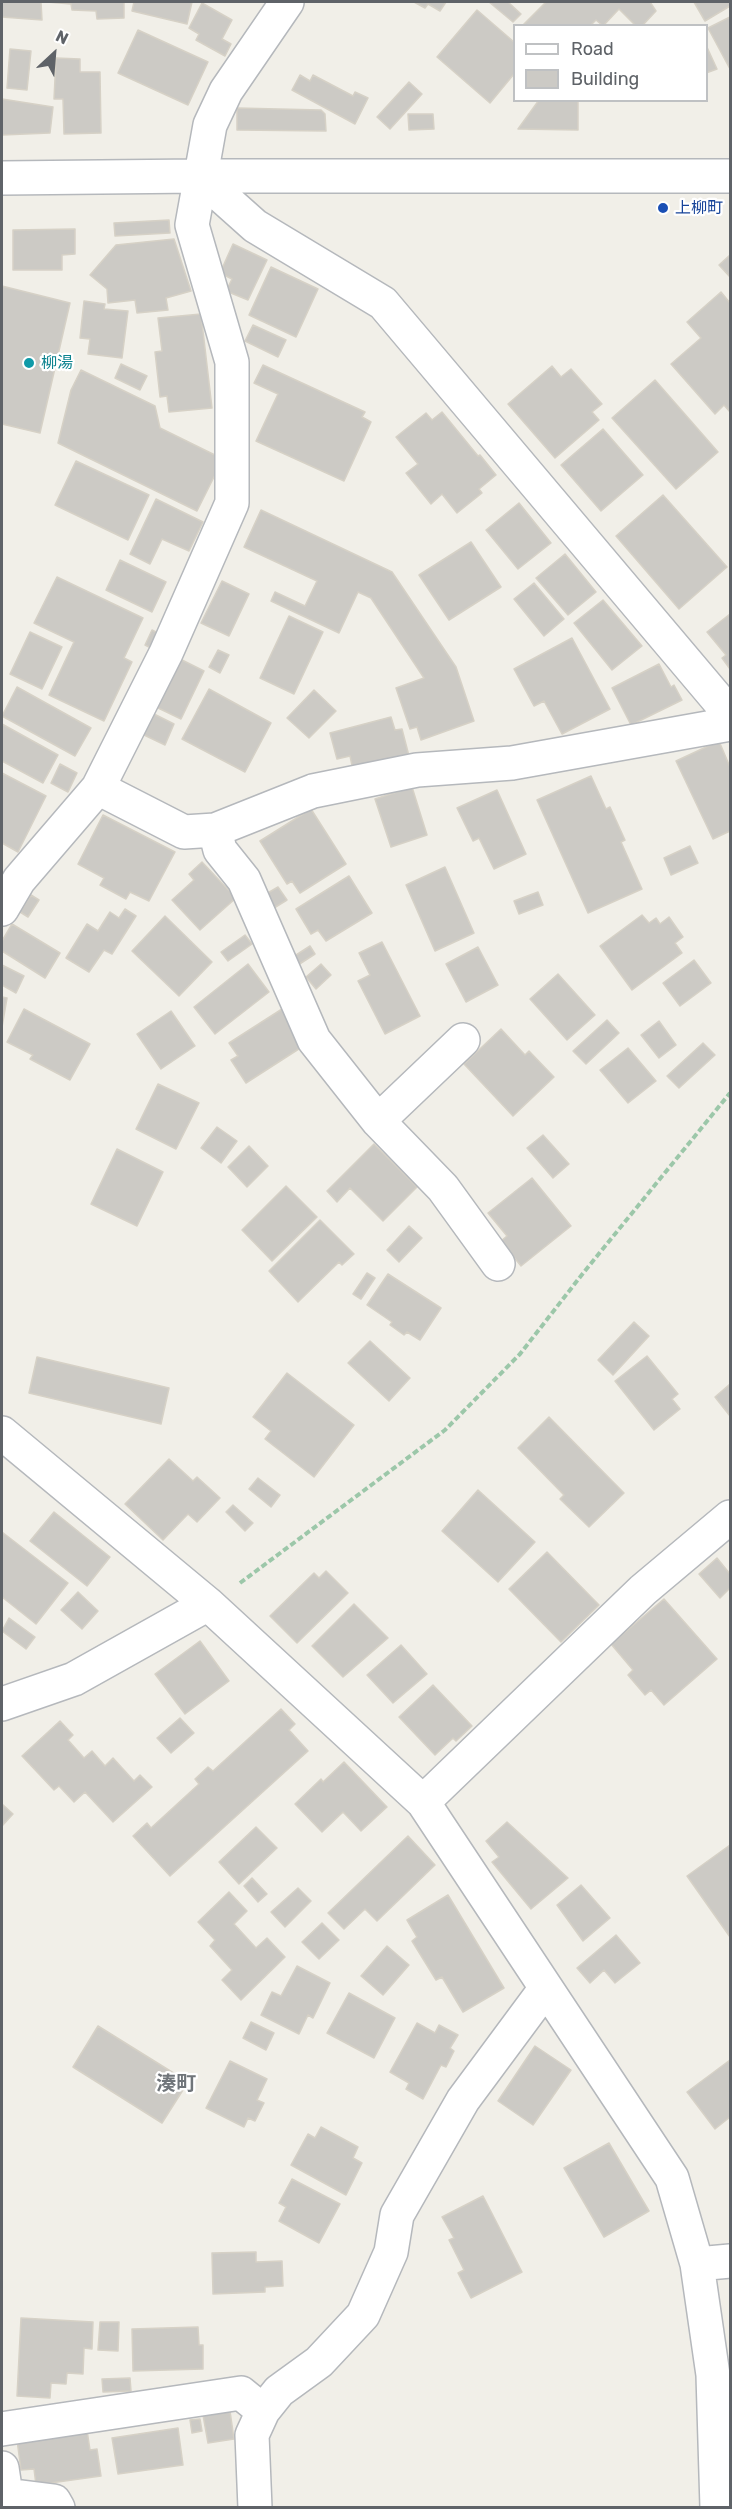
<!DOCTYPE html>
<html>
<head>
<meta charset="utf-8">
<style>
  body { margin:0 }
  #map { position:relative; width:732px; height:2509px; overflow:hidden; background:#f1efe8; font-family:Rubik,sans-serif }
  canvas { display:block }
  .frame { position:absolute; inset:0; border:3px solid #5f6368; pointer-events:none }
  .legend { position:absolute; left:513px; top:24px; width:195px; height:78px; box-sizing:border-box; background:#fff; border:2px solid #bfc1c3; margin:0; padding:8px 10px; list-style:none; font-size:18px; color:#5f6368 }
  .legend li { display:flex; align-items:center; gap:12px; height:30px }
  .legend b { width:30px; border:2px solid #bfc1c3 }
  .north { position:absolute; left:24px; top:24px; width:60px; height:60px; -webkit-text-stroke:4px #fff; paint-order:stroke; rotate:26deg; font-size:16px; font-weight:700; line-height:24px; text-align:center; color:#5f6368 }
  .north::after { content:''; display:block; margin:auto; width:21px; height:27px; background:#5f6368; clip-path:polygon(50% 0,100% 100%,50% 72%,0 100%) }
</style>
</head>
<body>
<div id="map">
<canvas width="732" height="2509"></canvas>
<div class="frame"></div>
<ul class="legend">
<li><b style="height:8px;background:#fff"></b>Road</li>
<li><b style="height:16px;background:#cccac5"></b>Building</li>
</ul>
<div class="north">N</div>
</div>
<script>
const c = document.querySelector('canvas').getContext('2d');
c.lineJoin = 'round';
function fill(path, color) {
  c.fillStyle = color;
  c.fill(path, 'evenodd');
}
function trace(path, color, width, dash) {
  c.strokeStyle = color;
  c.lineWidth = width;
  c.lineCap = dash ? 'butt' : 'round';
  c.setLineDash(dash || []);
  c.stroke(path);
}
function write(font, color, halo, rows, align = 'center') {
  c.font = font + ' Rubik,"Noto Sans JP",sans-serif';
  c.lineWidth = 4.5;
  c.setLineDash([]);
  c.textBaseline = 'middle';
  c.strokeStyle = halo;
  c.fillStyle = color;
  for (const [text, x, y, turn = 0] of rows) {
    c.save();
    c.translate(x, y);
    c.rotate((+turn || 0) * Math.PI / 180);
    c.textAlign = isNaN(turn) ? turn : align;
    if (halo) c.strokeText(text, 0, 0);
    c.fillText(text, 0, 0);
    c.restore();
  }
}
const building = new Path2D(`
  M2,2H41L42,20L2,17Z
  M47,2H124V18L97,19L96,11L72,10L71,4Z
  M134,2H192L187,24L132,11Z
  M414,2H446L440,11L428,4L425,8Z
  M489,2H508L521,14L513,22Z
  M546,2H650L656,11L642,26H636L619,9L603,26L596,20L590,26H522Z
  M694,2H730V6L705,21Z
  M202,3L232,20L222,39L231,44L225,56L196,40L199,34L189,28Z
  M477,10L514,42V74L490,103L437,57Z
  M730,17V69L708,28Z
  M138,30L208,62L188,105L118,73Z
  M706,45L717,69L706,73Z
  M10,49L31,51L27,90L7,88Z
  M56,58L80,59V72H100L101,133L64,134L63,99H54Z
  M300,75L310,81L313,75L353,96L355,92L368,98L355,124L292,90Z
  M409,82L422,94L390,129L377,117Z
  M2,99L53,107L50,133L2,135Z
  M539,100H578V130L518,129Z
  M237,108L321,110L325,114L326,131L237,130Z
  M408,114H433L434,129L409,130Z
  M169,220L170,233L115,236L114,223Z
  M75,229V254L62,255V270H13V230Z
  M174,239L191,291L166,298L168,310L137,313L135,300L108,303L107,289L90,275L116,245Z
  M233,244L267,260L248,300L226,291L232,279L220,273Z
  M730,255V277L719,265Z
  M271,267L318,289L296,337L249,315Z
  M2,286L70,303L40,433L2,424Z
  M721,292L730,303V412L724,405L715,414L671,364L701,338L687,322Z
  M84,301L105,304L104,309L128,311L122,358L88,354L90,339L80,338Z
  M201,314L212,408L169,412L167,396L160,397L155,352L162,351L158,318Z
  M253,325L286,340L278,357L245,341Z
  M121,364L147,376L140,390L115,378Z
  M263,365L365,412L362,417L371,422L344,481L256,441L278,394L254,383Z
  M552,366L561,377L571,369L602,404L592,412L599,420L555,458L508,404Z
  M81,370L155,406L160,428L223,459L197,511L58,443L71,390Z
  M655,380L718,452L676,489L612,418Z
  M442,412L478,456L480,455L496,475L479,489L482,493L457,513L442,494L431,504L406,473L418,464L396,437L426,413L432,420Z
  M603,429L643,475L601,511L561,465Z
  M76,461L149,495L128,540L55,505Z
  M663,495L727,567L679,609L616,536Z
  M156,499L203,522L189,551L162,539L150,564L130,554Z
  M519,503L551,543L518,569L486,530Z
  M261,510L392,572L456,667L474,721L421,740L417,727L410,729L396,688L424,678L371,598L358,592L339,633L271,601L275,592L305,606L317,581L244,547Z
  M471,542L501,587L449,620L419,575Z
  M565,554L596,592L568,615L536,578Z
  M120,560L166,582L152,612L106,590Z
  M57,577L143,618L124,658L132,662L104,721L49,695L74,642L34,623Z
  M222,581L249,594L229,636L201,623Z
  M534,583L564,619L544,636L514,599Z
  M603,600L642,646L612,670L574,623Z
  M730,614V669L722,658L726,655L707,632Z
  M289,616L323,632L294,694L260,678Z
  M152,630L160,634L153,649L145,645Z
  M30,632L62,647L42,689L10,674Z
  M572,638L610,709L562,734L544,701L534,706L514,669Z
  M218,650L229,655L220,673L209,667Z
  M178,658L204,671L181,719L154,706Z
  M659,664L671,687L674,685L682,700L631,725L612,688Z
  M17,687L91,728L75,756L2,716Z
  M209,689L271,723L245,772L182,739Z
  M314,690L336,711L309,738L287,718Z
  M152,713L174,724L165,745L142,734Z
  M391,717L395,730L402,729L409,756L353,770L350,756L337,759L330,733Z
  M2,724L58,755L43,783L2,761Z
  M719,741L730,767V831L713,839L676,761Z
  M60,764L77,773L68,792L51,783Z
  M2,773L46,796L18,852L2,843Z
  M591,776L606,809L610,807L625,840L621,842L642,889L588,913L537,800Z
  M412,787L427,835L391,847L375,799Z
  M497,790L526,854L494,869L479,838L473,841L457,808Z
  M311,809L346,864L300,893L292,881L287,884L260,841Z
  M103,815L175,852L149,901L130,892L126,899L100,885L104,878L78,864Z
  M690,846L698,863L671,875L664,858Z
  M202,862L236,898L200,930L172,900L194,880L189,874Z
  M445,867L474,933L435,951L406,885Z
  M349,876L372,913L326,941L318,930L311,934L296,909Z
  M278,887L287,900L274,908L266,894Z
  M538,892L543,905L519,914L514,901Z
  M31,895L39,900L28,917L20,912Z
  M125,909L136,916L112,954L104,950L89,972L66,958L87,924L98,931L110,912L119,918Z
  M642,915L649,923L656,918L660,924L669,917L683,937L675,943L682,953L632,990L600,946Z
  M165,916L212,962L179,996L132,951Z
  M12,924L60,953L45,978L2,951V941Z
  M245,935L252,944L228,961L221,952Z
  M382,942L420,1016L385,1034L358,981L370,975L359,953Z
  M310,946L315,954L298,965L293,957Z
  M478,947L498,985L466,1002L446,964Z
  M694,960L711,983L680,1006L663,983Z
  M248,964L269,992L215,1034L194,1007Z
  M321,964L331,975L316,989L306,977Z
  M2,965L24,976L16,993L2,985Z
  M558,974L595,1015L567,1040L530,999Z
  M2,997L7,998L2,1027Z
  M24,1009L90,1044L70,1080L30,1059L33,1055L7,1042Z
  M282,1009L305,1045L246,1083L231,1060L238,1056L229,1043Z
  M171,1011L195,1046L161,1069L137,1034Z
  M607,1020L619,1033L586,1064L573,1051Z
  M659,1021L676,1045L659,1058L641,1035Z
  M501,1029L525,1055L529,1051L554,1077L513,1116L464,1064Z
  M703,1043L715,1055L679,1088L667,1076Z
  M628,1048L656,1081L628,1103L600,1070Z
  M158,1084L199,1103L176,1149L136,1129Z
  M217,1127L237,1141L221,1163L201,1148Z
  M543,1135L569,1164L553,1178L527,1148Z
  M374,1144L417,1187L383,1221L350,1188L337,1202L327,1191Z
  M249,1146L268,1166L247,1187L228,1167Z
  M117,1149L163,1172L137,1226L91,1204Z
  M532,1178L571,1226L521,1266L501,1241L507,1236L488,1213Z
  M286,1186L317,1217L272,1261L242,1230Z
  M320,1220L354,1254L342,1265L339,1262L298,1302L269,1271Z
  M409,1226L422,1238L399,1262L387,1250Z
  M367,1273L375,1278L361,1299L353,1294Z
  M388,1274L441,1308L420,1340L407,1332L404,1335L390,1325L392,1322L367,1305Z
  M634,1322L649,1336L613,1375L598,1360Z
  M370,1341L410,1378L389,1401L348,1363Z
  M647,1356L678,1394L672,1399L680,1409L654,1430L615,1381Z
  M37,1357L169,1388L161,1424L29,1393Z
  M287,1373L354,1425L314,1477L265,1439L271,1431L253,1417Z
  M730,1384V1416L715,1397Z
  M549,1417L624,1493L589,1527L560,1499L564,1495L518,1448Z
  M169,1459L193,1481L197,1477L220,1498L197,1522L188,1514L163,1540L125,1504Z
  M258,1478L280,1495L271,1507L249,1489Z
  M478,1490L535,1542L498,1582L442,1531Z
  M233,1505L253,1523L245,1531L226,1512Z
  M54,1512L110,1557L87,1586L30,1541Z
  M2,1532L68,1583L36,1624L2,1597Z
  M547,1552L599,1605L561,1642L509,1589Z
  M717,1558L730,1574V1588L720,1598L699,1574Z
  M326,1571L348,1593L297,1643L270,1616L314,1573L319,1578Z
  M78,1592L98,1611L82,1629L61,1610Z
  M664,1599L717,1659L664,1705L651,1690L645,1695L628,1675L633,1670L611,1644Z
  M354,1604L388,1638L343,1677L312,1646Z
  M9,1618L35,1637L26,1649L2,1631Z
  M200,1641L229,1681L185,1714L155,1674Z
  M401,1645L427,1674L393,1703L367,1675Z
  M433,1685L472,1726L456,1741L453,1738L435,1755L399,1717Z
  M281,1709L295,1724L289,1730L308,1751L170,1876L133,1836L147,1823L151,1828L199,1784L195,1779L208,1767L213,1771Z
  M180,1718L194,1733L171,1753L157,1738Z
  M60,1721L73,1735L68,1740L84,1758L92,1751L105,1766L113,1758L134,1781L140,1775L152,1787L113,1822L85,1792L74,1802L59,1786L54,1790L22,1756Z
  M344,1762L387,1807L361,1831L343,1812L322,1832L295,1804L321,1779L323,1782Z
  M2,1804L13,1814L2,1826Z
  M507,1822L568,1878L531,1909L492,1862L499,1857L486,1841Z
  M256,1827L277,1848L239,1884L219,1862Z
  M408,1836L435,1865L377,1921L365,1909L344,1929L328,1913Z
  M730,1845V1937L687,1876Z
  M252,1878L267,1894L258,1902L244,1886Z
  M581,1885L610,1918L583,1941L557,1905Z
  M298,1888L311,1901L285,1927L271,1912Z
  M229,1892L247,1911L234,1924L256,1948L267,1938L285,1957L241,2000L222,1980L232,1970L210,1946L215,1940L198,1922Z
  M448,1895L504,1988L463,2012L442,1977L436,1980L412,1941L417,1937L407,1920Z
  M322,1923L339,1940L319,1959L302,1942Z
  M616,1935L640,1963L615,1983L604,1970L590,1983L577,1968Z
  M387,1946L409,1965L383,1995L361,1976Z
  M297,1966L330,1983L313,2018L308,2015L299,2034L261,2015L272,1992L281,1996Z
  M349,1993L395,2018L374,2058L327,2033Z
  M251,2022L274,2033L266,2050L243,2038Z
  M417,2023L435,2033L439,2025L458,2035L450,2048L454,2051L446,2067L441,2065L423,2099L406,2089L409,2083L390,2072Z
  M98,2026L188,2082L162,2123L73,2067Z
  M535,2046L571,2070L533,2125L498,2101Z
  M730,2060V2117L715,2129L687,2092Z
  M230,2061L267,2079L257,2100L264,2103L255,2121L248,2118L244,2127L206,2108Z
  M321,2127L358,2147L353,2158L362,2163L346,2195L291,2165L308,2134L315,2138Z
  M609,2143L649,2211L604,2237L564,2168Z
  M292,2179L340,2204L319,2243L279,2221L286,2207L279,2203Z
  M483,2196L522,2272L471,2298L458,2273L464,2270L449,2240L454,2238L442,2217Z
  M256,2252V2262L282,2261L283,2286L265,2287V2292L213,2294L212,2253Z
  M21,2318L93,2322L92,2349L84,2348L83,2374L67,2373L66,2384L51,2383L50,2398L17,2396Z
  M100,2322H119L118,2351L98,2350Z
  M198,2327L199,2345H203V2369L133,2371L132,2329Z
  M130,2378L131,2391L103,2392L102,2379Z
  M230,2411L234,2439L208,2443L203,2415Z
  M200,2419L202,2431L192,2433L190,2420Z
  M178,2428L183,2465L118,2474L112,2438Z
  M87,2430L90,2450L97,2449L101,2476L36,2485L34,2469L21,2470L17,2440Z`);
fill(building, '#cccac5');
trace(building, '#d6d1c6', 1.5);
const minor = new Path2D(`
  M199,176L255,226L383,303L730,714
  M2,178L199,176H730
  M98,788L184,832L215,830L313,791L417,770L512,763L730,724
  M215,830L220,850L244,880L314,1040L378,1121L443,1188L498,1264
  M2,909L19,880L98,788L166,653L232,503V362L192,225L210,125L226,91L287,2
  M378,1121L463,1040
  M2,1433L208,1604L423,1802L672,2178L697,2264L713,2375L717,2508
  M2,1704L74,1679L208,1604
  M423,1802L643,1590L730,1517
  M697,2264L730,2261
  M2,2429L241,2393L263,2411
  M2,2468L6,2495L54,2501L58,2508
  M255,2508L252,2435L263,2411L279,2391L319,2362L363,2315L391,2252L397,2215L463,2100L546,1988`);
trace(minor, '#b5b8bc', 36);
trace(new Path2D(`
  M240,1583L445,1430L520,1354L584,1272L730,1093`), '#9cc7a9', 4, [6, 3]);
trace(minor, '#fff', 33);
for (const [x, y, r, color] of [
  [663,208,6,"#1a4fb4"],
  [29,363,6,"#0f9aa8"]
]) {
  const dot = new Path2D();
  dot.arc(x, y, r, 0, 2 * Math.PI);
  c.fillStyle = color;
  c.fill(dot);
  trace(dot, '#fff', 2);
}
write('16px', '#164399', '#fff', [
  ["上柳町",675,208]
], 'left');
write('16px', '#0d838f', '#fff', [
  ["柳湯",41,363]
], 'left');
write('bold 20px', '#70757a', '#fff', [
  ["湊町",176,2084]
]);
</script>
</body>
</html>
